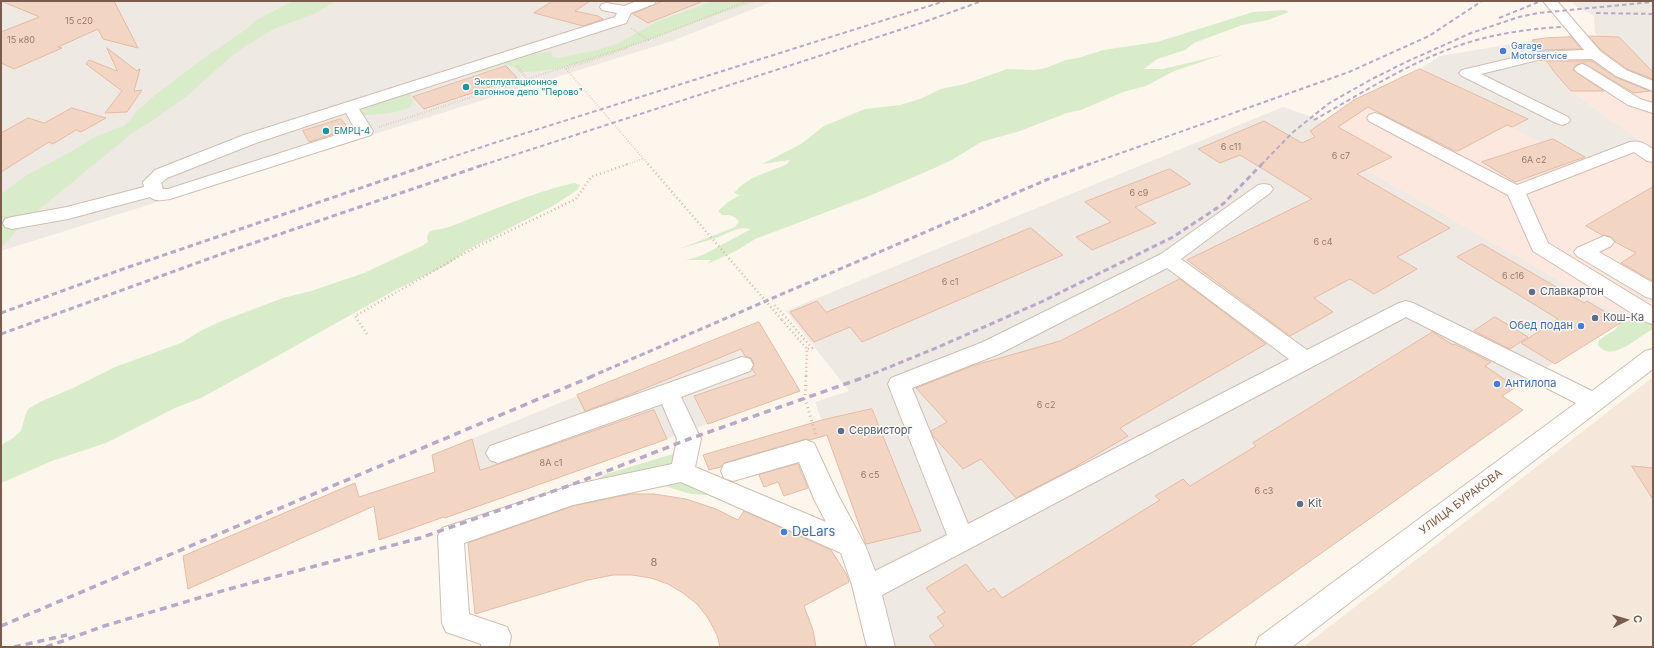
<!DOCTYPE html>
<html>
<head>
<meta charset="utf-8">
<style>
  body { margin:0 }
  #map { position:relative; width:1654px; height:648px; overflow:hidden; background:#fdf6ec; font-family:Inter,sans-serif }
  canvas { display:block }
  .frame { position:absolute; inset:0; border:2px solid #7a5c4d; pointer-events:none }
  .north { position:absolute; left:1606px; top:600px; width:40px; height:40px; -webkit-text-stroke:3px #fffaf3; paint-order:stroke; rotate:85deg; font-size:11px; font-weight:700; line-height:16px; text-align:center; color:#7a5c4d }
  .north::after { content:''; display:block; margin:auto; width:14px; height:18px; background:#7a5c4d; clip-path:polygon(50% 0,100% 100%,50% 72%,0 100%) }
</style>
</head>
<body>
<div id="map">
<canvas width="1654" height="648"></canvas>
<div class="frame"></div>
<div class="north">С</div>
</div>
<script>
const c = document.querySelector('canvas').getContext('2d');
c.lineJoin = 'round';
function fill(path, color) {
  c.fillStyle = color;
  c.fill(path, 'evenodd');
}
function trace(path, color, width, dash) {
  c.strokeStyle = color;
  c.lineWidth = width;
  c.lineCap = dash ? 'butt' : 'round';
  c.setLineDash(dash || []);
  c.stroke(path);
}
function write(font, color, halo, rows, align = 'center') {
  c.font = font + ' Inter,sans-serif';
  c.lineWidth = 3;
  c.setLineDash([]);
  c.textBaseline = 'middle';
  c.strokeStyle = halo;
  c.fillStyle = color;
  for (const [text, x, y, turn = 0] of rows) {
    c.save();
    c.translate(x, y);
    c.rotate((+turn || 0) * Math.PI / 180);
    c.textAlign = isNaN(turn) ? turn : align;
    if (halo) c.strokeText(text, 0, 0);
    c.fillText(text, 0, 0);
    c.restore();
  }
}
fill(new Path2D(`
  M1653,377V647H1303Z`), '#f5e8da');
fill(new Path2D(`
  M1577,58H1593L1653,89V301L1625,318L1366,170L1391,156L1324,121L1354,100L1420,69L1528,119L1512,127L1638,139L1571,91L1555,73L1547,61Z`), '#fde8e0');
fill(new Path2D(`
  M1,1H774L672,41L1,251Z
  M1571,1H1653V82L1633,72L1595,33L1594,16L1577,7Z
  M1576,37L1591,52L1577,58L1547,62L1555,73L1571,91L1638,139L1586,158L1553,139L1542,143L1512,127L1527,119L1420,69L1440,56L1547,38Z
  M1283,107L1324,121L1338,127L1263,169L1290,185L1343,160L1366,170L1625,318L1502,396L1139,647H896L880,583L815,402L849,391L786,311Z
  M759,322L800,391L445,518L432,455Z`), '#efe9e4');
fill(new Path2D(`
  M293,1H336L314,14L274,29L244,47L227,60L187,96L155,119L131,134L24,222L7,242L1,247V194L27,175L74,150L93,138L125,125L130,121L136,112L154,96L204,58L248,28L256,20Z
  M714,1H758C712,15 668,33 623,49C590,60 555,73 519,72L514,67L504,64L478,73L449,78L411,94L410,97L413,100L411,107C396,114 376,115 359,115L354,106L498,62L532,54L551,51L553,57L558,58L597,50L619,43L658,21Z
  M1285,10L1289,12L1268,20L1242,25L1194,43L1185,50L1157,59L1144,69H1163L1225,54L1174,71L1146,86L1123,92L1081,110L1067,113L1020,131L981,142L952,160L930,170L869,196L755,239L736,251L707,264L711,260H686L703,255L751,229C737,226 728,234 716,238C704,242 691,245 679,249L735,227L739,222C735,215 730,215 722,215L718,211L728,202L740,195L734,193C748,176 768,173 787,164L790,160L762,164L801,144L824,126L865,109L900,105L920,99L941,89L965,84L1007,69L1034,70L1046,68L1066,60L1078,58L1103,50L1157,42L1253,12Z
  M574,183L580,185L577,190L553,206L467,250L447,265L397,289L265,363L201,398L177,407L106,443L52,461L1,483V445L13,438L21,431L25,416L28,409L40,402L73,388L115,367L181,343L202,330L222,321L283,298L311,291L364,273L422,246L428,242L427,237L429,232C435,229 443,229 449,227C491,211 531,193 574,183Z
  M1645,318L1652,324V330C1637,336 1613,364 1598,345L1599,340L1616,329L1620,323Z
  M673,454L678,455L710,492L706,495L691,494L661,485L594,484L597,479L606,474Z`), '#d8ecc9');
const building = new Path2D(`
  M1,1H114L138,48L103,39L98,29L58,47L62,48L14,69L1,63V32L39,17Z
  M553,1H590L575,11L598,16L603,19L583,26L534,13Z
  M663,1H701V2L648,23L633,14Z
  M1589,36L1619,37L1653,72V79L1627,69L1601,50Z
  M1571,37L1581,49L1540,50L1532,40L1545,38Z
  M107,48L137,71L139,69H140L134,91L142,90L127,112L105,113L122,91L86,64L89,60L117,71Z
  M1547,61H1592L1615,77L1650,91L1634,93L1583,63L1576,65L1573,70L1604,91H1571L1555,73Z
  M506,66L517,78L424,109L413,97Z
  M1420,69L1528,119L1512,127L1507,125L1458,151H1455L1368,107L1338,127L1392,157L1357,174L1450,228L1397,257L1417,269L1374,294L1350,279L1314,298L1333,312L1290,336L1187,260L1312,199L1240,155L1220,163L1198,149L1264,121L1302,143L1315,137L1310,131L1354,100Z
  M72,108L106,118L81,132L76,130L53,144L49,142L1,172V133L28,118L44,123Z
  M341,119L349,129L309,142L303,131Z
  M1553,139L1585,157L1515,182L1482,162Z
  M1170,169L1191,184L1135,207L1156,223L1092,250L1076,237L1111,222L1085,202Z
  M1653,187V281L1621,263L1636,253L1615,242L1611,237L1602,235L1586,226Z
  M1031,228L1063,255L862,342L850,327L814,342L790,312L817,301L826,312Z
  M1482,244L1584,303L1587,301L1622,322L1555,364L1521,343L1558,319L1457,257Z
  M1180,279L1266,344L1120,428L1128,436L1070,470L1016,498L981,459L963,469L933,436L931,431L947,422L916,388L972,366L1060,341Z
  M1495,317L1528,337L1510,349L1474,331Z
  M759,322L800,391L708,424L694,396L756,375L752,369L754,364L751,358L745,356L741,349L624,397L585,411L577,395Z
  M1433,332L1453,345L1455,344L1491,362L1485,366L1516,387L1502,396L1523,410L1189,647H937L929,636L944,626L937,617L945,612L926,588L966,564L988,592L994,588L1002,598L1160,500L1155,496L1183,479L1190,486L1256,446L1253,443Z
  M872,409L921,531L866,544L827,435L810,440L806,439L724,463L721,467L709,470L703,455L822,420Z
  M654,410L667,439L445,518L444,517L379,540L374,506L188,589L183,556L355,483L359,497L435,472L432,455L472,439L480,470Z
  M798,464L808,488L784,496L778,482L764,487L759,475Z
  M1632,466L1653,468V499Z
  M631,494H654L686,499L716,509L738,520L744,511L831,550L847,575L849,582L804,606L813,630L816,647H720L717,635L708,618L697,604L683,593L668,584L651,578L632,575H613L588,580L475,614L468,543L573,506Z`);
fill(building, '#f3d5c3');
trace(building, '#e6bba3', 1);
const minor = new Path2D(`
  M637,1H656L654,4L631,13L626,23L359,109L373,131L371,135L170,199C163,200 155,202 150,197L68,219L12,229L5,227L3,223L5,219L12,217L67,207L144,187L143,182L155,170L244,135L615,17L617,13L602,10L600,7L602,4L607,3L624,6ZM346,113L355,129L168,189H163L161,183L167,178L256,143Z
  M1543,1H1557L1600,51L1626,70L1653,81V91L1616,76L1592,59L1538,60L1481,74L1568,117L1570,120L1568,123L1562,125L1556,123L1462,76L1459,73L1462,70L1538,52L1584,50Z
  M1582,64L1587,66L1640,99L1653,103V113L1628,105L1577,72L1574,69L1577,66Z
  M1375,113L1381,115L1517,185L1630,142C1640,140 1645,144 1653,149V162L1647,161L1634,152L1526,194L1548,243L1653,307V324L1646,322L1533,251L1508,195L1369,121L1367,118L1369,115Z
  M1264,184L1270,185L1273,189L1270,193L1181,259L1307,350L1399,303L1406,301L1413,303L1592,391L1645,351L1653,349V369L1292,647H1255L1259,637L1576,403L1406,317L882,595L895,647H867L852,585L841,553L681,482L573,505L464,543L469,614L507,627L511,636L509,647H481V644L446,632L442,623L438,536L442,528L573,485L672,464L677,439L662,404L498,463L490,460L486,453L490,446L742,357L750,359L753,365L750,371L681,397L701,439L695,467L826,522L814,499L799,462L733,481L724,478L721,471L724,464L806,440L814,443L838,495L865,545L875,571L947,535L888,384L891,378L983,342L1161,254L1258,185ZM1167,268L1289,359L968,524L912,388L999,354Z
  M1604,236L1611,238L1614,242L1611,246L1599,252L1653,283V299L1646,297L1577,256L1574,252L1577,248Z`);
trace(minor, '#d1beb0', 2);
trace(new Path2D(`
  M648,40L748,1
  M517,66L527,79
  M566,69L628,48
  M379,127L648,40L631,28
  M625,165L643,159`), '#d9b8a5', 2, [0.5, 2]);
trace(new Path2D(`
  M775,305L812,348L807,349
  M782,320L807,349L806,377
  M367,334L355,316L472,249L576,199L591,177L628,164`), '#d9b8a5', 2.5, [1, 3]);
trace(new Path2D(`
  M806,376L805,399L816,435`), '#d9b8a5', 3, [1, 3.5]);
fill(minor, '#fff');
trace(new Path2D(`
  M1596,13L1653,14
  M1499,18L1541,1
  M1314,120C1359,95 1403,66 1452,48C1487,35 1524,29 1562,27
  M428,165L494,143L945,1
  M483,165L924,22L982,1
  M1087,165L1349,72L1429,36L1482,1
  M1261,165L1292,133L1328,104L1370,80L1406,62L1471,33L1519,17L1538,13L1653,2`), '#b9a8c9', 2, [4.5, 3]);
trace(new Path2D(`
  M1,313L123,269L431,164
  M1,334L230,251L486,164
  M590,377L1046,180L1090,164
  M865,377L936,348L1041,302L1173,237L1223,204L1262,164`), '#b9a8c9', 3, [5.5, 3.5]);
trace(new Path2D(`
  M1,626L593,376
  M14,647L67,635
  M46,647L104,626L229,589L420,538L571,485L689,439L868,376`), '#b9a8c9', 3.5, [7, 5]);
trace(new Path2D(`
  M566,69L649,165`), '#d9b8a5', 2, [0.5, 2]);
trace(new Path2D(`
  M648,164L782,320`), '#d9b8a5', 2.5, [1, 3]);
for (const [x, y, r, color] of [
  [1503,51,4,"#3f7fe0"],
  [466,87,4,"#0f9aa8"],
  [326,131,4,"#0f9aa8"],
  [1532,292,4,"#5c6f8a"],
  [1595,318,4,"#5c6f8a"],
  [1581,326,4,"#3f7fe0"],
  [1497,384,4,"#3f7fe0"],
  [841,431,4,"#5c6f8a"],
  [1300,504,4,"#5c6f8a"],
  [784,532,4,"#3f7fe0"]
]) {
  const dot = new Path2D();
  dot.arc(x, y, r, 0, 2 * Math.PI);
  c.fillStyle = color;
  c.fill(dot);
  trace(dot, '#fffaf3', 1.5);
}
write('9px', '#987a6a', null, [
  ["15 с20",79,21],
  ["15 к80",21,40],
  ["6 с11",1231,147],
  ["6 с7",1341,156],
  ["6А с2",1534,160],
  ["6 с9",1139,193],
  ["6 с4",1323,242],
  ["6 с16",1513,276],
  ["6 с1",950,282],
  ["6 с2",1046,405],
  ["8А с1",551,463],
  ["6 с5",870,475],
  ["6 с3",1264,491]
]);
write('9px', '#366cbe', '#fffaf3', [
  ["Garage",1511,46],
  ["Motorservice",1511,56]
], 'left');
write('9px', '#0d838f', '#fffaf3', [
  ["Эксплуатационное",474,82],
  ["вагонное депо \"Перово\"",474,92],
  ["БМРЦ-4",334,131]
], 'left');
write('11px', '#4e5e75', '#fffaf3', [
  ["Славкартон",1540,292],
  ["Кош-Ка",1603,318],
  ["Сервисторг",849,431],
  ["Kit",1308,504]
], 'left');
write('11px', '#366cbe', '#fffaf3', [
  ["Обед подан",1573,326],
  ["Антилопа",1505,384,"left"]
], 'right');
write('11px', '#7a5c4d', '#fffaf3', [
  ["УЛИЦА БУРАКОВА",1461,502,-37]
]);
write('11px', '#987a6a', null, [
  ["8",654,563]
]);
write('13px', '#366cbe', '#fffaf3', [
  ["DeLars",792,532]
], 'left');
</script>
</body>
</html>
